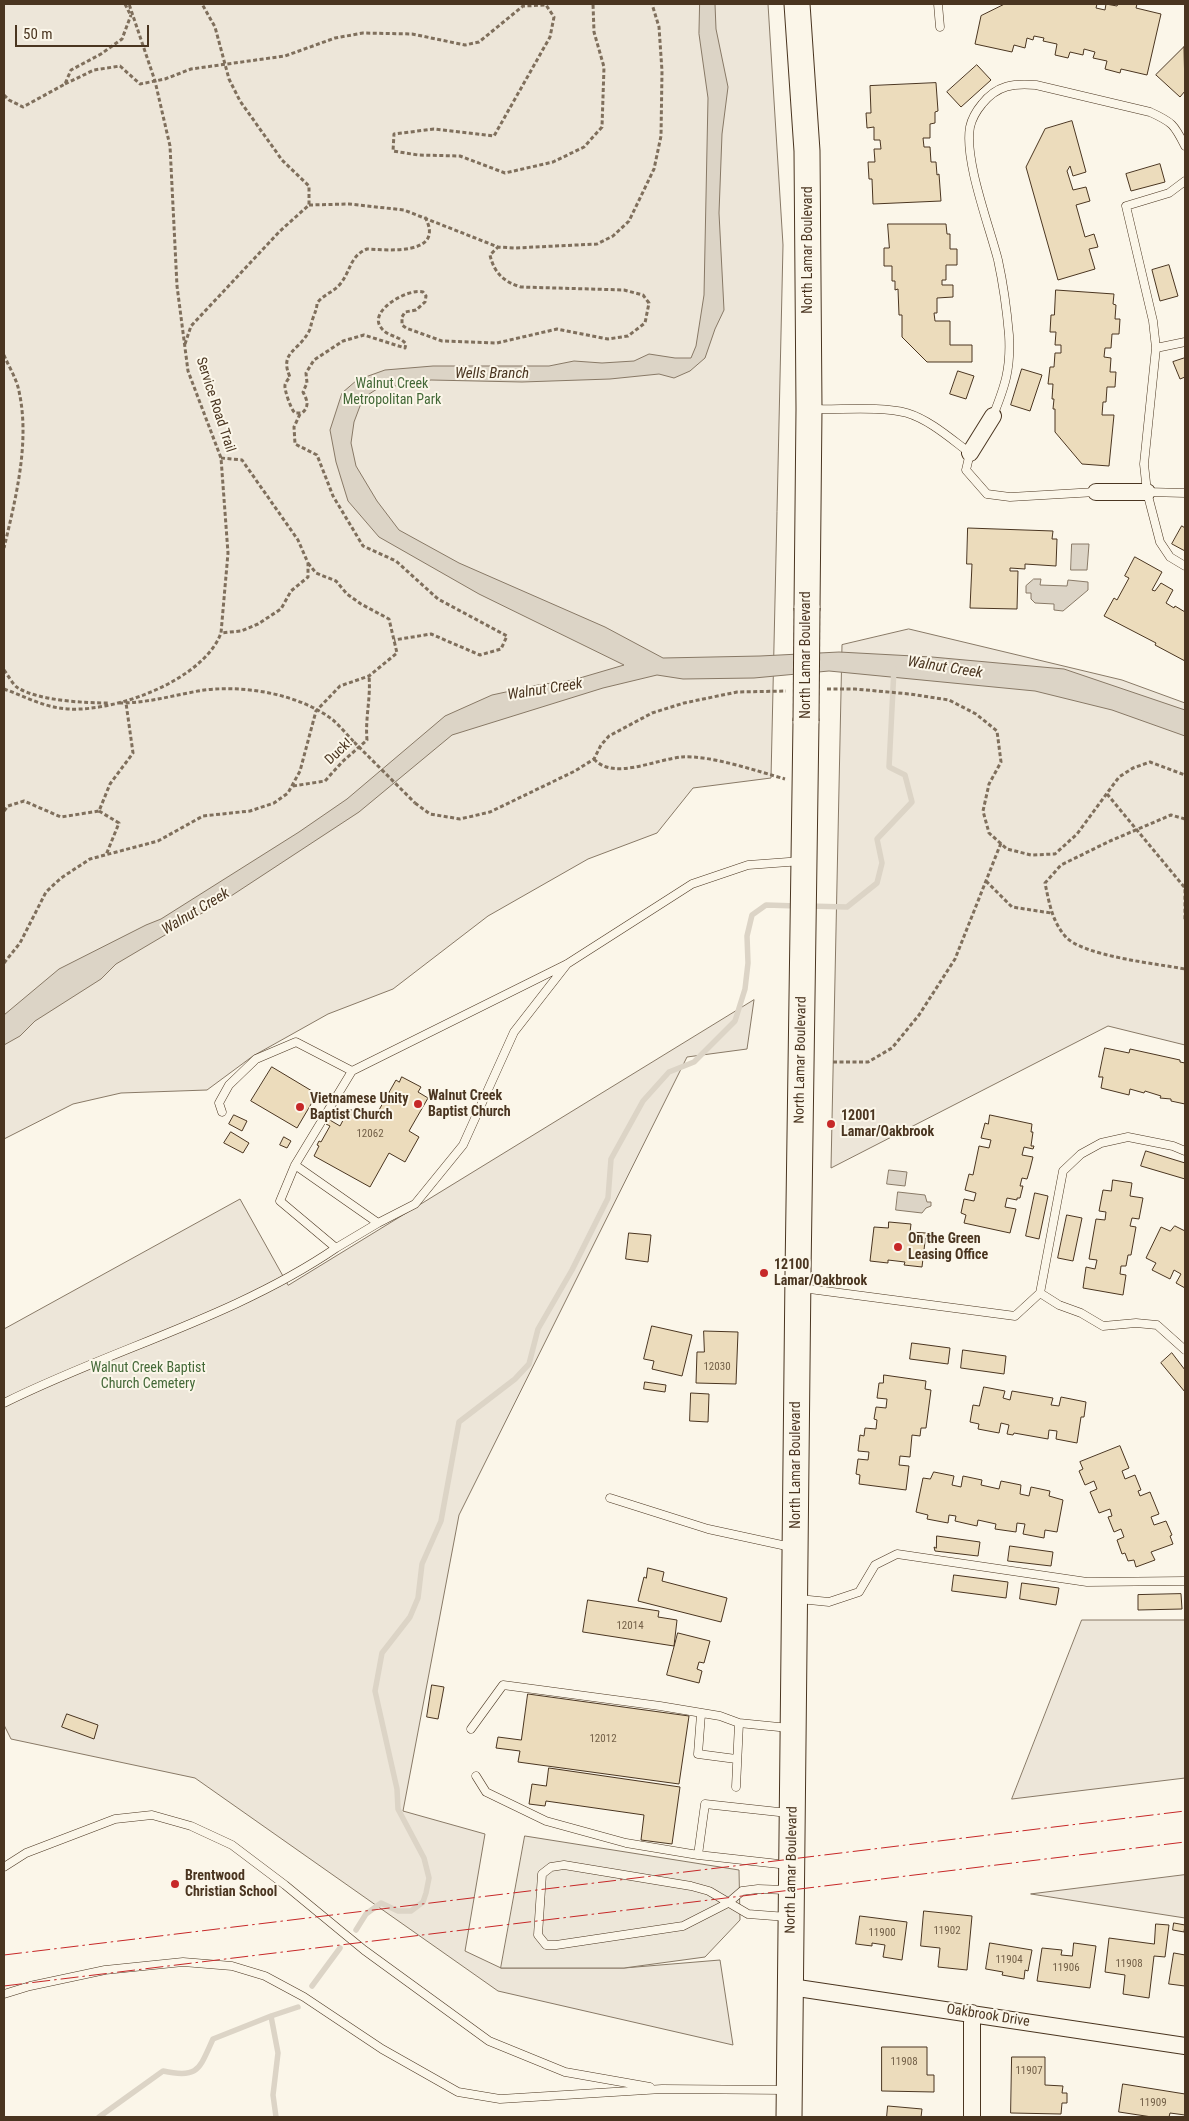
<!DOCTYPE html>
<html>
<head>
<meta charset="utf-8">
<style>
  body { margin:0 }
  #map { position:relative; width:1189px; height:2121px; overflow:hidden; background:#fbf6e9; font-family:"Roboto Condensed",sans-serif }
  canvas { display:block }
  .frame { position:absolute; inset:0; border:5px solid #4a3520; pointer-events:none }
  .scale { position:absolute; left:15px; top:25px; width:134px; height:22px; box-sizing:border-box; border:2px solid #4a3520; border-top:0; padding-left:6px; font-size:15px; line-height:18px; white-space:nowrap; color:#4a3520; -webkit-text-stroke:4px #fbf6e9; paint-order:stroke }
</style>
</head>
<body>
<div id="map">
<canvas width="1189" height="2121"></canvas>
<div class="frame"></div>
<div class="scale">50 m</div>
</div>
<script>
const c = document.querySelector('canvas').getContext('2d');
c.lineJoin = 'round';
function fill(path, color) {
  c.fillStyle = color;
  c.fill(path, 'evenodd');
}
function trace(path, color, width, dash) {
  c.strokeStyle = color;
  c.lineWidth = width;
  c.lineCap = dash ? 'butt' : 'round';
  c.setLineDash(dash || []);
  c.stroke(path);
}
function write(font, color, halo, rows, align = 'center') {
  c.font = font + ' "Roboto Condensed",sans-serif';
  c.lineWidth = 4;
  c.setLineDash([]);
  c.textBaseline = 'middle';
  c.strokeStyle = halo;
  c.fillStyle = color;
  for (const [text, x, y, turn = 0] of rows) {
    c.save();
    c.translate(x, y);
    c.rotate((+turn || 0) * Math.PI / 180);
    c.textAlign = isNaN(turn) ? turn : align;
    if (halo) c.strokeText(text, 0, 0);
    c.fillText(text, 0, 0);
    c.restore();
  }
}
const green = new Path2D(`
  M4,4H768L783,245L771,778L693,788L657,833L588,859L488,916L393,989L328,1014L253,1056L207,1090L121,1093L73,1104L4,1139Z
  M909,629L1122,680L1185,703V1045L1108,1026L831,1168L842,645Z
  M754,1000L747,1049L687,1057L459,1515L403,1811L485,1834L465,1951L501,1968H624L720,1960L733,2045L498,1991L195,1778L11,1739L4,1725V1329L240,1199L288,1285Z
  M1082,1620H1185V1778L1012,1799Z
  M1185,1875V1918L1031,1894Z`);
fill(green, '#ede6d9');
trace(green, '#887966', 1);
const parking = new Path2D(`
  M525,1836L739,1870L740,1920L705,1957L624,1968H501Z`);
fill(parking, '#ede7d9');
trace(parking, '#887966', 1);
const water = new Path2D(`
  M700,4H715L716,29L728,87L722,134L719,213L724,310L715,329L705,358L690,371L674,378L659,374L610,379L522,382L431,380L377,389L363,398L354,422L351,443L356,466L377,501L399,530L459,563L605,627L663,658L760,656L839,652L932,657L1064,669L1185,710V736L1112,710L1035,691L829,671L754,678L683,679L657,675L603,688L452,735L359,812L231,896L116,964L101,979L35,1021L20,1036L4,1045V1015L59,969L146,925L161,919L299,832L347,799L445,716L492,695L538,685L573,680L624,665L479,594L379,537L348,501L336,462L330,430L342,393L357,380L385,370L433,366H549L574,361L602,363L634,361L649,354L675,358H691L696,346L704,295L708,98L699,34Z
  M1072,544H1089L1087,570H1071Z
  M1034,579H1041L1040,585L1067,586L1068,580L1088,582V590L1063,611L1054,610V604L1035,603L1031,599V593H1026V586Z
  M889,1170L907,1172L905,1186L887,1184Z
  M898,1192L925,1195L927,1202H931V1206L926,1208L922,1213L896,1210Z`);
fill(water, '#dcd4c6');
trace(water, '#887966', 1);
trace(new Path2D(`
  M808,906L847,907L877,883L882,863L877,839L912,802L905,775L889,767L894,669
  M356,1930L366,1914L381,1903L398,1911H411L423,1902L426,1893L429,1878L424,1858L398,1809L397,1789L375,1691L382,1653L410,1617L418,1598L422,1564L441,1521L459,1422L515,1379L529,1364L538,1329L572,1270L608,1198L611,1159L643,1101L669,1072L694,1062L735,1021L745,989L748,963L747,936L752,915L766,905L797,906
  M312,1986L340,1948
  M271,2016L278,2053L273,2095L276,2117
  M99,2117L163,2071C199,2079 199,2069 213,2039L271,2016L298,2007`), '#dcd4c6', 5.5);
const building = new Path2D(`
  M1005,4H1097L1096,8L1105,10L1106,4L1117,6L1118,4H1137L1136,8L1161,14L1147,75L1121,69L1120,73L1105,69L1107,61L1093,58L1095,52L1084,49L1083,55L1070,52L1068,58L1055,55L1057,44L1043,41L1044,38L1034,36L1033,40L1027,38L1025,48L1014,45L1012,52L975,44L981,16Z
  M1184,47L1185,91L1180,97L1156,75Z
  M977,65L991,80L961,107L947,92Z
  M936,83L938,111L935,112V123L930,124V138H923L924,147H930L931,162H936L937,175L939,174L941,201L873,204L872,179H869L868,162H875L874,149H881L880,140H874V127L867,128L866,113H871L870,86Z
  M1072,121L1086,172L1073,176L1070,166L1067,171L1073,190L1086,187L1090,201L1076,205L1085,237L1094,234L1098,247L1089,249L1095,269L1058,280L1026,167L1045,129Z
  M1160,164L1165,182L1131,191L1126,174Z
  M888,224H946L947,234H950V249H957V265H946V280H942V285H953V297L937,298V313H934L935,321H950V345H972V362H927L902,337V315H899L898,289L895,290V281H892V266H884V248H889Z
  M1169,265L1178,296L1160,301L1152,270Z
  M1056,290L1114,294L1113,304L1116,305L1115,319H1120L1119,334H1112L1111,348H1105L1104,357L1111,358L1110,372H1116L1115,387H1107L1106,402H1103L1102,415H1114L1109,466L1082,464L1055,432V409H1053L1054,399H1052L1053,384H1048L1050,367H1054L1055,353H1061V345H1055L1056,332H1050L1051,315H1054Z
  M1185,358V377L1180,379L1173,362Z
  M1022,369L1042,375L1030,411L1011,405Z
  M958,371L974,376L966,399L950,394Z
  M1182,526L1185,528V551L1172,544Z
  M968,528L1053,531L1052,539H1057L1056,566L1025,564V569L1010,568V571H1018L1017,609L970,608L972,564H967Z
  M1135,557L1162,572L1152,590L1155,591L1161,583L1173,590L1166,603L1174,608L1175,606L1185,612V661L1155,645L1156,643L1104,616L1114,598L1117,600L1129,578L1125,576Z
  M1105,1048L1129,1053L1130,1049L1180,1060V1062L1185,1063V1104L1171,1101V1099L1160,1098L1161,1096L1145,1091L1144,1093L1130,1089L1129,1095L1101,1088L1103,1077H1099Z
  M272,1067L317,1094L297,1128L251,1101Z
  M402,1077L421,1087L418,1092L428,1098L409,1131L419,1137L405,1162L389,1153L370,1187L314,1156L319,1146L317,1145L319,1141L321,1142L330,1126L326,1124L328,1119L340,1126L349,1109L354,1111L356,1107L375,1117L396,1080L399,1082Z
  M234,1115L247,1121L242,1131L229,1124Z
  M990,1115L1032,1124L1031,1132H1033L1031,1146H1034L1033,1149L1024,1147L1022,1155L1033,1157L1030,1169L1027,1179L1022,1178L1020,1186H1023L1020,1198H1017V1200L1007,1198L1005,1207L1016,1209L1010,1233L964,1223L966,1215L961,1213L964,1199L974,1201L976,1193L965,1190L969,1174L973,1175L979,1146L989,1148L991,1140L981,1138L985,1123L988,1124Z
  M231,1132L249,1143L243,1153L224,1143Z
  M284,1137L291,1141L287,1148L280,1145Z
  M1146,1151L1185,1163V1179L1141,1166Z
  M1113,1180L1132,1183L1130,1196L1143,1198L1139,1219L1132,1218L1130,1226L1136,1227L1131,1255H1128L1126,1266H1121L1120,1274L1126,1275L1123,1295L1083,1288L1086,1267L1095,1269L1097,1260L1089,1259L1096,1219L1105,1220L1106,1212L1099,1211L1103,1190L1111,1191Z
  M1035,1193L1048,1196L1039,1239L1026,1236Z
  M1067,1215L1082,1218L1073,1261L1058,1258Z
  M889,1222L911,1224L910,1232L926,1233L922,1267L904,1265L905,1262L888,1260V1263L870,1261L874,1227L888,1228Z
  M1175,1226L1185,1231V1288L1176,1283L1181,1274L1174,1270L1170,1279L1152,1270L1156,1263L1146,1258L1161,1227L1170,1231Z
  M629,1233L651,1235L648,1262L626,1259Z
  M652,1326L692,1335L682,1376L652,1369L654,1361L644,1359Z
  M704,1331L738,1332L736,1384L696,1383L697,1352H704Z
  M912,1343L950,1348L948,1364L910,1359Z
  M963,1350L1006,1356L1004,1374L961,1368Z
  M1172,1353L1185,1370V1392L1161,1363Z
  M884,1375L926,1381L925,1389L931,1390L926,1428H921L920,1436L912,1435L910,1457L900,1456L899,1465L909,1466L906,1490L859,1484L860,1475L856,1474L858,1459L868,1460L869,1452L858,1451L860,1435L864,1436L865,1428L876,1429L877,1420L874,1419L876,1407L886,1408L887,1399L877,1398L879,1383H883Z
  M645,1382L666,1385L665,1392L644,1389Z
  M984,1387L1005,1391L1003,1398L1010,1400L1012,1391L1053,1398L1051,1405L1059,1406L1061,1397L1086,1402L1084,1417H1081L1077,1443L1056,1439L1057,1431L1049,1430L1048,1439L1014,1433L1013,1435L1007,1434L1009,1425L1001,1423L999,1433L978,1429L979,1424L970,1422L973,1405L979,1406Z
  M691,1393L709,1394L708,1422L690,1421Z
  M1120,1446L1129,1468L1122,1471L1125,1479L1135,1475L1141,1490L1138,1491L1140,1496L1150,1492L1159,1514L1151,1517L1154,1525L1166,1521L1172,1535L1170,1536L1173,1544L1151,1552L1155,1560L1136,1567L1134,1560L1128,1561L1125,1553L1122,1554L1117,1540L1124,1537L1121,1529L1114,1532L1108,1517L1112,1516L1110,1509L1099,1513L1090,1492L1097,1489L1094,1481L1085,1485L1079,1471L1083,1469L1080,1462Z
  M934,1472L954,1476L952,1485L961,1487L963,1476L982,1480L981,1485L999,1489L1001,1481L1021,1485L1020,1494L1029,1496L1031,1487L1050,1491L1049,1496L1063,1500L1057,1532L1045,1530L1044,1538L1023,1534L1025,1524L1017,1523L1016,1532L995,1529L996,1524L978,1520L977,1526L955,1521L956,1516L949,1515L948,1523L927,1519L928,1515L916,1512L923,1478L930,1479Z
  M937,1536L980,1542L978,1556L935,1551L934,1547L936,1548Z
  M1010,1546L1053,1552L1051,1566L1008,1561Z
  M648,1568L664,1572L662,1581L727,1598L721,1622L638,1601L644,1577L646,1578Z
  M954,1575L1008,1582L1006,1598L952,1591Z
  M1022,1583L1059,1588L1056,1605L1020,1599Z
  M1181,1594L1182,1609L1138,1610V1595Z
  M588,1600L659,1611L658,1617L677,1620L674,1646L583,1632Z
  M678,1633L710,1641L704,1663L699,1662L697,1669L702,1671L699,1683L667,1675Z
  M432,1685L444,1687L438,1719L427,1717Z
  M528,1694L689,1716L679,1784L518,1762L520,1751L496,1748L498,1737L521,1740Z
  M67,1714L98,1725L94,1739L62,1727Z
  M549,1768L680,1787L672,1844L641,1840L644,1815L546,1801L545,1806L529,1804L532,1784L546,1786Z
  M924,1911L972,1916L967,1970L938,1967L940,1948L921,1946Z
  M860,1916L907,1922L902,1960L883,1957L885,1945L872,1943V1946L856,1944Z
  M1174,1923L1185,1925L1184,1932L1173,1930Z
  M1156,1924L1169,1925L1165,1957L1154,1956L1149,1998L1123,1994L1125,1975L1105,1972L1109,1938L1154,1944Z
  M990,1943L1032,1950L1028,1971L1025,1970L1024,1979L1002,1975L1003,1972L986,1969Z
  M1074,1943L1096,1946L1090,1988L1037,1981L1042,1948L1062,1950L1061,1955L1072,1956Z
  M1174,1953L1185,1955V1986L1169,1984Z
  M882,2047H927V2075H934V2092L882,2091Z
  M1012,2057H1045V2085L1063,2086L1062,2093H1067V2103H1062L1061,2114L1011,2113Z
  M1123,2084L1185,2094V2115L1170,2113L1169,2117H1152L1119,2112Z
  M888,2106L922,2109L921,2117H887Z`);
fill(building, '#ecdcbc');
trace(building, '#4a3520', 1);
const lane = new Path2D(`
  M938,4L940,27
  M1185,181L1169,193L1126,206L1153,321L1156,348L1144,464L1147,492L1160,542L1170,557L1185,566
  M1156,348L1185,342
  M813,409C840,410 881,406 907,413C930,420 951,439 970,453L966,470L987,494L1010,497L1096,492
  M993,416C1005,386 1011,369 1009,335C1007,312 1003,283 998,260C989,225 964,160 970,127C972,118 977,110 982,104C997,85 1014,83 1036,85L1150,112C1172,122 1174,124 1185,146
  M1147,492L1185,493
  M567,964L514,1032L463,1145L415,1204L378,1223L295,1165L352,1071L567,964L692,884L748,865L802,861
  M222,1112L219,1103L229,1085L256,1059L296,1042L352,1071
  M295,1165L280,1201L336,1248L378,1223
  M802,1288L1015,1316L1040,1293L1063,1171L1081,1154L1101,1143L1128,1137L1173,1146L1185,1151
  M1040,1293L1059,1305L1081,1313L1103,1326L1136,1323L1157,1325L1185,1350
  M4,1403C112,1349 235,1317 336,1248
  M610,1498L708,1529L791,1547
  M799,1599L829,1602L859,1592L875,1565L897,1554L1087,1582L1185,1581
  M701,1714L698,1754L736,1759
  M471,1729L503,1685L660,1706L720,1716L739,1723L789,1728
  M476,1776L486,1792L546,1821L626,1843L698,1855
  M736,1787L739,1723
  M788,1865L698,1855L705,1804L788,1813
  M4,1867L26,1853L115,1819L152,1815L191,1826L232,1845L285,1885L364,1950L489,2041L565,2072L650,2087
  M787,1917L748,1914L709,1891L691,1886L564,1865L551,1867L542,1874L538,1935L546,1945H556L683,1926L728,1903L742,1891L758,1889L787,1890
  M4,1994L30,1986L105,1970L183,1962L232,1966L265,1976L304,1997L382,2049L458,2092L500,2099L662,2089L786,2090`);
const street = new Path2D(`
  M970,453L993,416
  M1096,492H1147
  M791,1987L1185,2046
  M972,2013V2117`);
const primary = new Path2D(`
  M797,4L807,151L809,409L807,608
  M789,2117L798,1273L806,721`);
trace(lane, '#4a3520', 9);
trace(street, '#4a3520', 18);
trace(primary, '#4a3520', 27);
trace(new Path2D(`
  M125,4L131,16
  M65,84L94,70L120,66L140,84L165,79L191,69L285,56L335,38L363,33L412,34L465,45L479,42L523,6L546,5L554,17L550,37L494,136L434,129L394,134L393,151L418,155L460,156L505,173L553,162L584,147L602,127L604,67L594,32L593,4
  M4,95L9,100L23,107L65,84L71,70L101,54L122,39L131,15
  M309,205L349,204L404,210L498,247L515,248L597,244L613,236L629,221L654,169L661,136L662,71L659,27L652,4
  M425,217C446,256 387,250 367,249C350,256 351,270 341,283C334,292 324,294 317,303C317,309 315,312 313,318C311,323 311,329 308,333C298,351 279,353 290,377C288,379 286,382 285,385C284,389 291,410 295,413H302C310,406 307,400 303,392L307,383L306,373L314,360L343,341L364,335L405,348L406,344C399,335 386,337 380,326C370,310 408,288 423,292L426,296L425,302L416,310L405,312L402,317V325L406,328L442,341L497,343L557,329L608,339L628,336L645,323L649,303L643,295L624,290L521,287C504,282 494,273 490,255L498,247
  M185,344L191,326L280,231L309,205V186L282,160L240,101L229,79L215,27L202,4
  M4,355C8,365 15,376 18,387C31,439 16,497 4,548
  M300,414L294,427L295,444L317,455L333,496L363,546L396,561L438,599L507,636L501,649L480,655L431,634L394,640
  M221,458L242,460L298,540L308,563V577L291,591L281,609L258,624L241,631L221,633
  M4,670C8,675 13,685 18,688C40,701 85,703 110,703
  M4,689C21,695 40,705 59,708C107,716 203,682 221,633L228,553L221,458L188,371L177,286L170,146L155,81L129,4
  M827,689H855L910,694L949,700L976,714L997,731L1001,762L989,784L983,811L989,833L1007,849L1031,855L1055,854L1077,834L1119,777L1133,768L1150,762L1185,775
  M119,703C147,703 171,696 198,691C240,684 298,693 333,720C340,726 347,735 354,742
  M594,759C613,781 656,759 682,757C710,755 757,771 785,779
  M293,786L325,781L342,762L367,740C365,718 371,698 369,676
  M1107,794L1185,888V921
  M415,803L430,814L460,819L490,812L575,771L594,759L601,745L609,736L652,713L684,703L737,692L786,691
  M4,811L8,806L24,801L61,817L99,811L110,784L133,753L126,703
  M99,811L119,823L106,855
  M1185,819L1171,815L1110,841L1061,865L1045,883C1049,902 1052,921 1065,936C1081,956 1159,964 1185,969
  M986,881L1012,907L1051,913
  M4,963L20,943L46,892L61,878L90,859L158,841L203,816L250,811L274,803L288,793L300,771L316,711L340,686L369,676L397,653L389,619L361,604L347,594L336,581L316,573L308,563
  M833,1062H868L892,1048L919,1015L955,959L1001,843`), '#7f6f5c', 3, [4, 2.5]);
trace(lane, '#fbf6e9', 8);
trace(street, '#fbf6e9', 16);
trace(primary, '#fbf6e9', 25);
const primaryBridge = new Path2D(`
  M806,721L807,608`);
trace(primaryBridge, '#4a3520', 27, []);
trace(new Path2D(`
  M354,742L415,803`), '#7f6f5c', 3, [4, 2.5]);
trace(primaryBridge, '#fbf6e9', 25);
trace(new Path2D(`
  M4,1955L1185,1811
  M4,1986L1185,1842`), '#c62828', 1, [18, 4, 2.5, 4]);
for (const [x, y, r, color] of [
  [418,1104,5,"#c62828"],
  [300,1107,5,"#c62828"],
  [831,1124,5,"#c62828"],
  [898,1247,5,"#c62828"],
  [764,1273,5,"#c62828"],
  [175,1884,5,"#c62828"]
]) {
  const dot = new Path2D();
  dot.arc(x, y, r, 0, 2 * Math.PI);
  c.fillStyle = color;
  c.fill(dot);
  trace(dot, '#fbf6e9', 2);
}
write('11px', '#725f47', null, [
  ["12062",370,1134],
  ["12030",717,1367],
  ["12014",630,1626],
  ["12012",603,1739],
  ["11902",947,1931],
  ["11900",882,1933],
  ["11904",1009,1960],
  ["11908",1129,1964],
  ["11906",1066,1968],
  ["11908",904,2062],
  ["11907",1029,2071],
  ["11909",1153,2103]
]);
write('14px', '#4a3520', '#fbf6e9', [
  ["North Lamar Boulevard",808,250,-90],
  ["Service Road Trail",215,405,72],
  ["North Lamar Boulevard",806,655,-90],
  ["Duck!",339,752,-43],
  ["North Lamar Boulevard",801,1060,-89],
  ["North Lamar Boulevard",796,1465,-90],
  ["North Lamar Boulevard",792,1870,-89],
  ["Oakbrook Drive",988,2016,9]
]);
write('14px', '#436837', '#fbf6e9', [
  ["Walnut Creek",392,384],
  ["Metropolitan Park",392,400],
  ["Walnut Creek Baptist",148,1368],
  ["Church Cemetery",148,1384]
]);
write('bold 14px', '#4a3520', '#fbf6e9', [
  ["Walnut Creek",428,1096],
  ["Baptist Church",428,1112],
  ["Vietnamese Unity",310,1099],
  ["Baptist Church",310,1115],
  ["12001",841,1116],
  ["Lamar/Oakbrook",841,1132],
  ["On the Green",908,1239],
  ["Leasing Office",908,1255],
  ["12100",774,1265],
  ["Lamar/Oakbrook",774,1281],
  ["Brentwood",185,1876],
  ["Christian School",185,1892]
], 'left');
write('italic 15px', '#4a3520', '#fbf6e9', [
  ["Wells Branch",492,374],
  ["Walnut Creek",945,668,9],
  ["Walnut Creek",545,690,-9],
  ["Walnut Creek",196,912,-31]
]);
</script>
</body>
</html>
